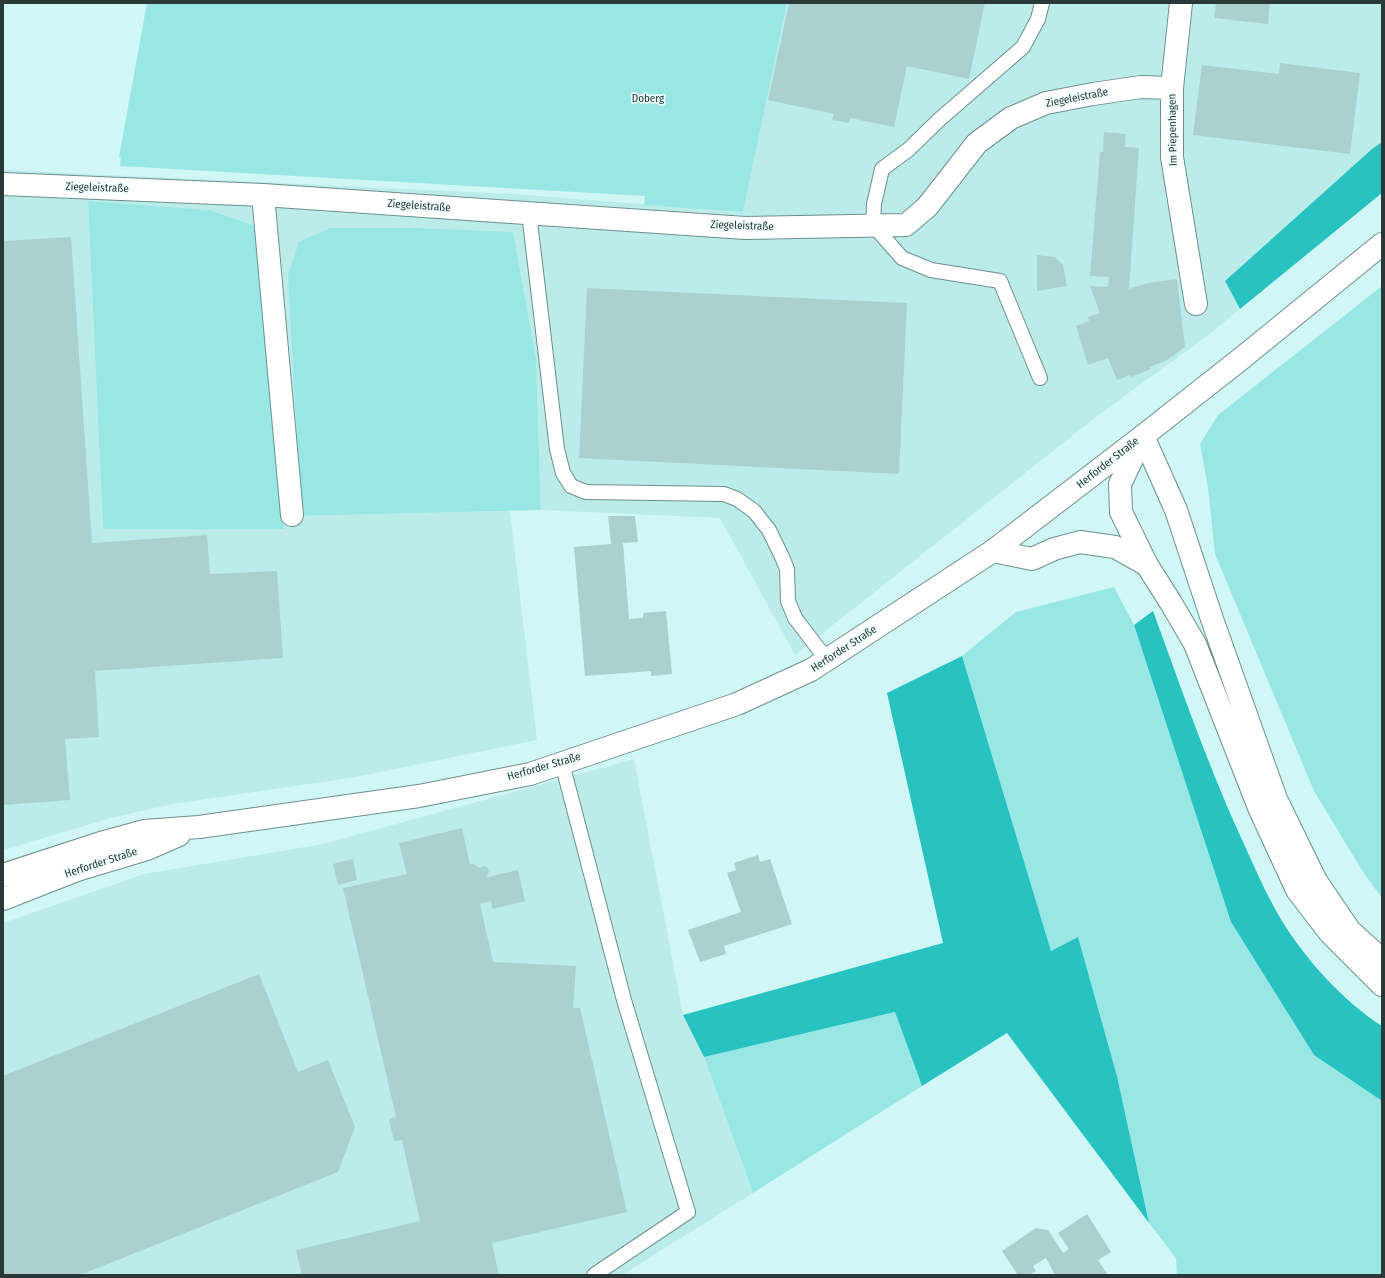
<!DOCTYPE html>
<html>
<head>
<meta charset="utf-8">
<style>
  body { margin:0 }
  #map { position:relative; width:1385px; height:1278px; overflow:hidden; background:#d0f7f5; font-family:"Fira Sans Condensed",sans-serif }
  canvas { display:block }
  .frame { position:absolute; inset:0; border:4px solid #2a3938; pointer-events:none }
</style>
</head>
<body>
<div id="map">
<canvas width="1385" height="1278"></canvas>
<div class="frame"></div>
</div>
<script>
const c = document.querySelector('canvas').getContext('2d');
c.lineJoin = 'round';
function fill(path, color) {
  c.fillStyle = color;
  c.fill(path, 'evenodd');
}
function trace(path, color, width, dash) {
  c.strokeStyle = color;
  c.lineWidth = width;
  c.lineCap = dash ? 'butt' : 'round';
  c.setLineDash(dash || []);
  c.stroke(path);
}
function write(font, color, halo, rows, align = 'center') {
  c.font = font + ' "Fira Sans Condensed",sans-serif';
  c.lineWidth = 3.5;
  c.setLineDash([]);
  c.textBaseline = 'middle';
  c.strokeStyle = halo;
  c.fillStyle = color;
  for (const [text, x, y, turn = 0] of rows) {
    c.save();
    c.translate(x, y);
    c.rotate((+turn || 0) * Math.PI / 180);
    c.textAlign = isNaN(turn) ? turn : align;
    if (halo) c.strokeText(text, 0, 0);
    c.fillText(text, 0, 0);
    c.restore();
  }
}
fill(new Path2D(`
  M787,3H1382V142L1372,149L1225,281L1240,309L1211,333L1096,417L795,655L720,518L541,510L536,360L301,516L510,511L537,740L356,777L173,804L111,818L3,850V170L513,194L743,212ZM88,201L209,210L103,529Z
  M634,759L683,1015L704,1057L753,1193L622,1275H3V923L144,874L323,844Z`), '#bcecea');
fill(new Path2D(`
  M147,3H787L743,212L644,205L645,196L120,166L121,157H119Z
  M88,201L209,210L255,226L284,529H103Z
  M330,228H414L513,232L536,360L541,510L301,516L288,275L299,242Z
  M1382,286V898L1363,872L1314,791L1215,554L1208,488L1200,444L1218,415Z
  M1114,587L1134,625L1231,922L1314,1055L1382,1101V1275H1177L1176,1258L1149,1223L1117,1076L1078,937L1051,951L962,656L1016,612Z
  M895,1012L922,1086L753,1193L704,1057Z`), '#99e7e4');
fill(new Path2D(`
  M1382,142V193L1240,309L1225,281L1372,149Z
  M1153,611C1180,685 1206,760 1238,831C1252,861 1265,893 1282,921C1306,960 1343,1001 1382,1026V1101L1314,1055L1231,922L1134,625Z
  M962,656L1051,951L1078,937L1117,1076L1149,1223L1007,1033L922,1086L895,1012L704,1057L683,1015L943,943L887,693Z`), '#28c3c0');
fill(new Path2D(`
  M789,3H985L969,79L907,66L894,127L850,118L849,123L832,120L834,114L768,100Z
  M1216,3H1270L1268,24L1214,18Z
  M1280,63L1360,73L1350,154L1193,135L1202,65L1279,74Z
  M1104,132L1126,134L1125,147L1139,148L1129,289L1148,283L1177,279L1185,347L1167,360L1150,367L1151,369L1131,377L1130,375L1117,380L1108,358L1088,365L1076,326L1089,321L1088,317L1100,313L1090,286L1108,287L1109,277L1090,276L1100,152H1103Z
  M71,237L92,543L207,535L210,574L277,571L283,658L95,671L99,737L65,739L70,800L3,805V241Z
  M1037,255L1055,257L1063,265L1067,286L1037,291Z
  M587,288L907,303L899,474L579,458Z
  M608,516H635L638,542L623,543L629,619L643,618V613L666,611L672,674L651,676V671L585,676L574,547L611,544Z
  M462,828L470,864H473L480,868L483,866L487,867L489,872L487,875L488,877L518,870L525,901L492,909L491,901L480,904L493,962L576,966L573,1008H580L627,1212L492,1243L499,1275H302L296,1250L420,1221L402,1140L394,1141L389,1119L396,1117L343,888L407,874L399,843Z
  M758,855L760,862L770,859L792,924L724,946L726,954L700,962L688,930L741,912L727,873L736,870L734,863Z
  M353,859L357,880L338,885L333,864Z
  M259,974L298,1072L328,1060L355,1127L338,1172L80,1275H3V1076Z
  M1087,1214L1111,1252L1098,1260L1108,1275H1055L1046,1258L1033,1266L1036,1271L1029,1275H1018L1002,1251L1036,1228L1048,1230L1063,1253L1069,1249L1058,1233Z`), '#abd1cf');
const lane = new Path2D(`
  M529,213L557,449L563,473L571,486L586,492L724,494L737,499L754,511L769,530L782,557L787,569L788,601L795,618L827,660
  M1040,378L1000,281L931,270L902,258L873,225L874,204L882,169L908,150L940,119L1023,47L1038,19L1042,3
  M562,763L624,1000L688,1212L594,1275`);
const street = new Path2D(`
  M1181,3L1172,88V157L1196,304
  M3,184L263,195L745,228L906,225L927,207L977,143L1011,118L1046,103L1093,94L1141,87L1172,88
  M263,195L292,515`);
const secondary = new Path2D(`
  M3,875L104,842L144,831L199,827L419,796L530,774L737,704L811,670L993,551L1143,436L1242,358L1382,244
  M3,899L77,870L147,849L179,835`);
const highway = new Path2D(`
  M1143,436L1120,484L1121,512L1147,565L1171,603L1195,644L1260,810L1297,890L1330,933L1382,985
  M1143,436L1176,510L1212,619L1276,799L1316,881L1350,931L1382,960
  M993,551L1032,559L1054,549L1080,542L1115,547L1147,565`);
trace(lane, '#6c908e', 16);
trace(street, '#6c908e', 24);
trace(secondary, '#6c908e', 24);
trace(highway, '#6c908e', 24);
trace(lane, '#fff', 14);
trace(street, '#fff', 22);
trace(secondary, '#fff', 22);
trace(highway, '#fff', 22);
write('11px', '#2a3938', '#effffe', [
  ["Ziegeleistraße",1077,98,-11],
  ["Im Piepenhagen",1173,130,-91],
  ["Ziegeleistraße",97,188,2],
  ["Ziegeleistraße",419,206,4],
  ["Ziegeleistraße",742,226,2],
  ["Herforder Straße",1108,463,-38],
  ["Herforder Straße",844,649,-33],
  ["Herforder Straße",544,767,-16],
  ["Herforder Straße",101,863,-18]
]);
write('11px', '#172f2e', '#effffe', [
  ["Doberg",648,99]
]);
</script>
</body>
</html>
